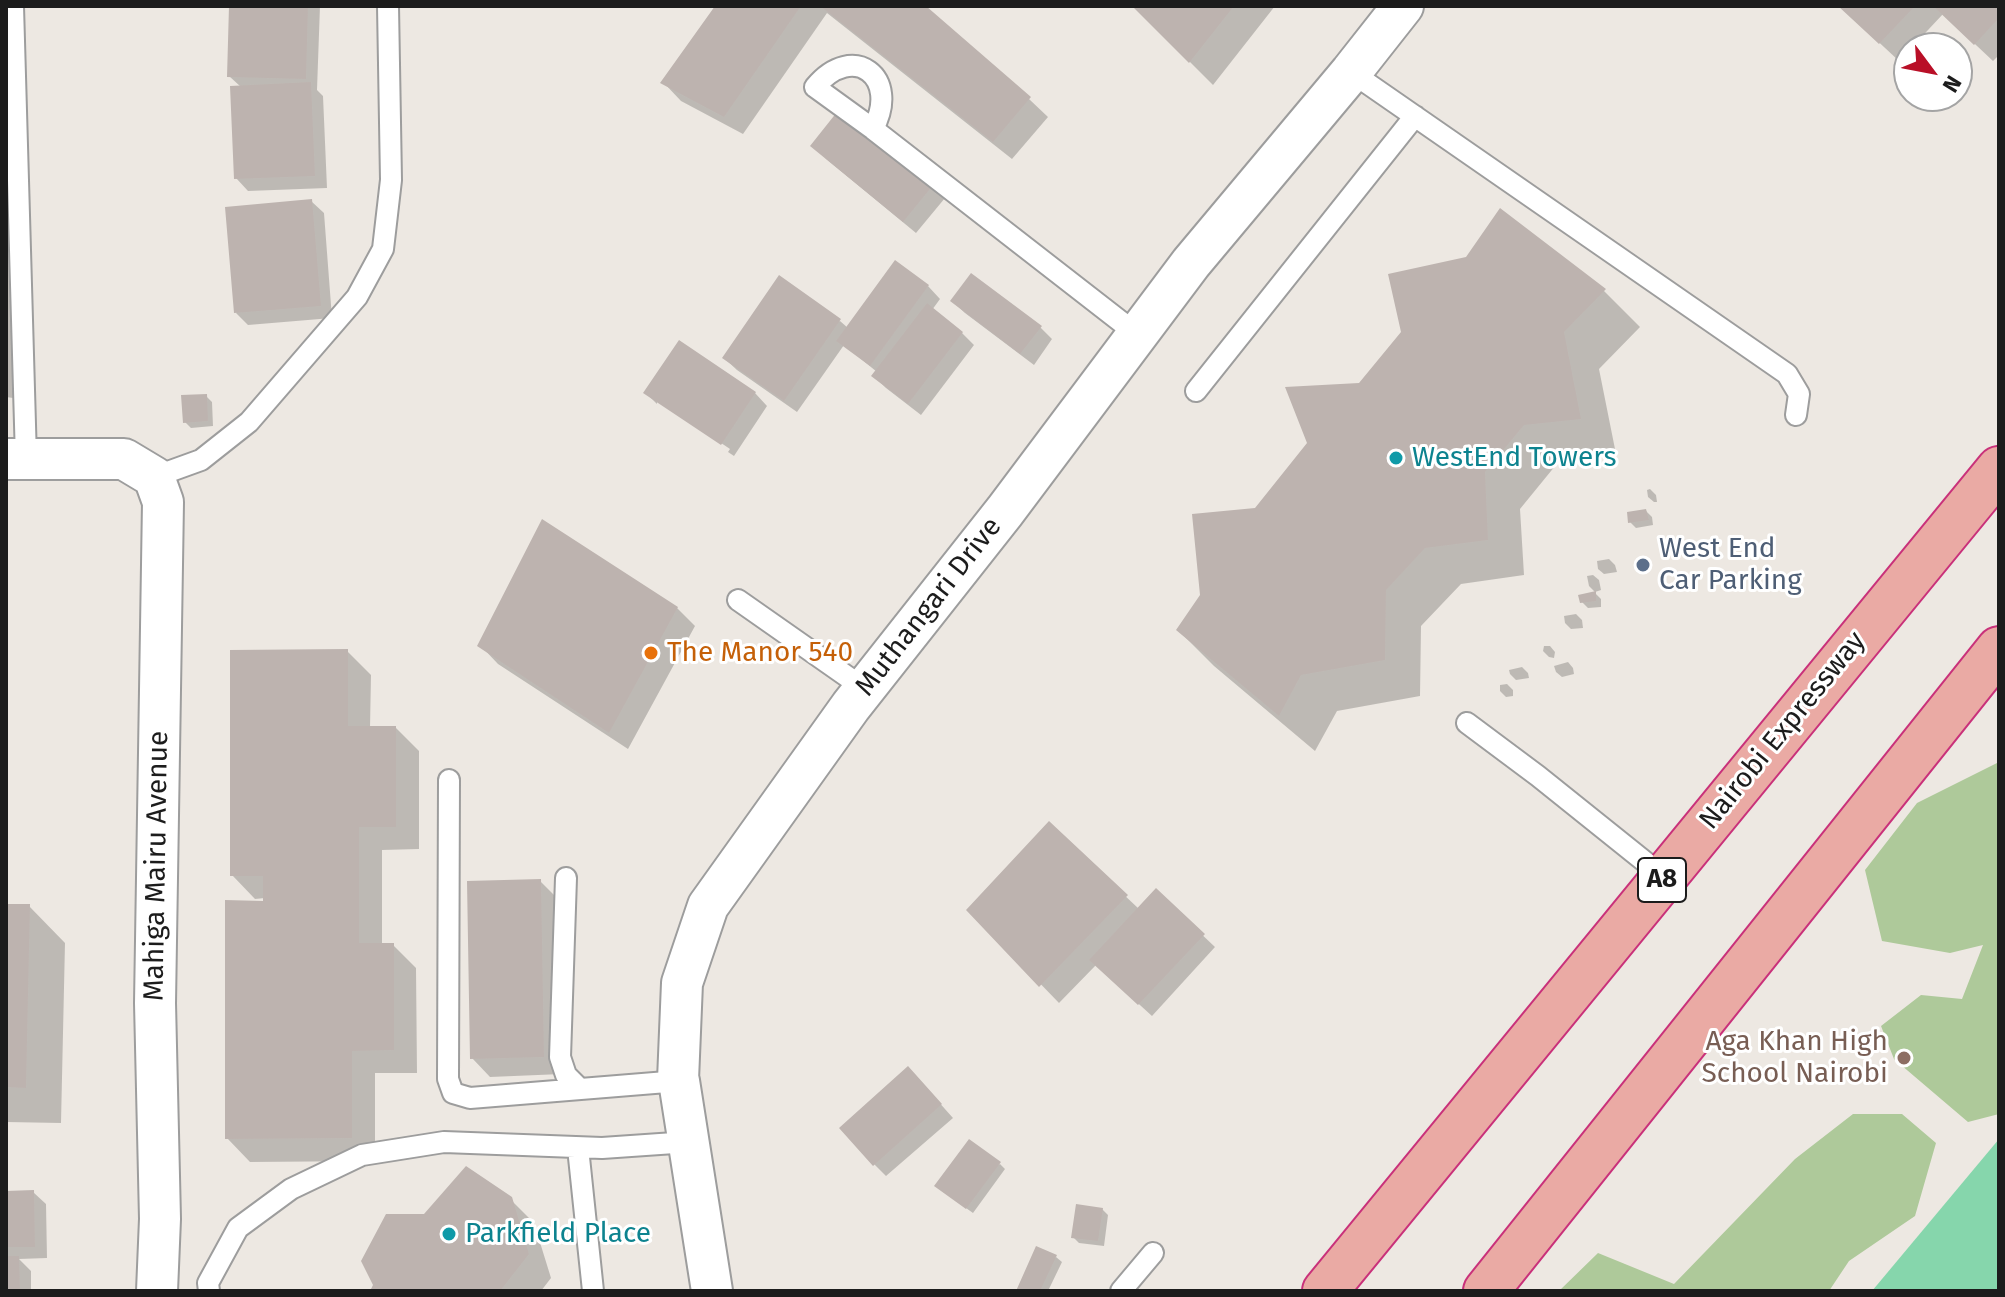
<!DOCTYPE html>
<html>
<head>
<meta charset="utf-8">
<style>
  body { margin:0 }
  #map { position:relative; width:2005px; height:1297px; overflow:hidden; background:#ede8e2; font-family:"Fira Sans",sans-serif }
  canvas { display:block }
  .frame { position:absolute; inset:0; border:8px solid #1c1c1c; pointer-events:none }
  .north { position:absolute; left:1893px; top:32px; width:80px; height:80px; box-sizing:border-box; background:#fff; border:2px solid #a4a4a4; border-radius:50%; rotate:122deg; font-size:22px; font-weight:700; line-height:32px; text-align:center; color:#1c1c1c }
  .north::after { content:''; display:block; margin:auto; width:28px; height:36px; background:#b90f27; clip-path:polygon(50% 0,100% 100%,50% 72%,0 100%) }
</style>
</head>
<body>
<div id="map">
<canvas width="2005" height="1297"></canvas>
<div class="frame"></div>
<div class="north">N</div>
</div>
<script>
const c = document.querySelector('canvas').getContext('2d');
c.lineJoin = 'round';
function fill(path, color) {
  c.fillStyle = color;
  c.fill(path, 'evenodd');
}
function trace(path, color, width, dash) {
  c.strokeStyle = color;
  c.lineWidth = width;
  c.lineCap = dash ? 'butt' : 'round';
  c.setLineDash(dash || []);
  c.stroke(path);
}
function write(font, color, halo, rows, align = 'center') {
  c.font = font + ' "Fira Sans",sans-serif';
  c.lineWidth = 6;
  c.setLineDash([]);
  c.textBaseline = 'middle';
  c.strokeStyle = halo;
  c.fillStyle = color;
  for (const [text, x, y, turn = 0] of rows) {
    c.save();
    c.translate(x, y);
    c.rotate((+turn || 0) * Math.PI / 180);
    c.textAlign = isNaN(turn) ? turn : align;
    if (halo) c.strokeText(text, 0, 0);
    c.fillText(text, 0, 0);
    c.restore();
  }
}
fill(new Path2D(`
  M1999,762V1114L1968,1122L1894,1059L1881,1026L1921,995L1962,999L1983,945L1950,953L1882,941L1865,870L1917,803Z
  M1853,1114H1902L1936,1143L1915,1216L1849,1261L1829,1291H1559L1598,1253L1674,1284L1795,1159Z`), '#aec99a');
fill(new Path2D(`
  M1999,1139V1291H1872Z`), '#86d6ac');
fill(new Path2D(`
  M6,6H22L13,398L6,397Z
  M231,6H320L317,90L323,96L327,188L248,191L236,178L241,87L229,76Z
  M717,6H923L1029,99L1048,117L1012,159L827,13L743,134L681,101L663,82Z
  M1134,6H1275L1213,85Z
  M1840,6H1999V55L1993,61L1943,14L1899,61Z
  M825,158L932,185L945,198L916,233Z
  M311,201L324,213L332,318L248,325L236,313Z
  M1500,210L1604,291L1640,327L1599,369L1616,454L1560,460L1520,509L1524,575L1461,584L1421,626L1420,696L1337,711L1315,751L1214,666L1178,630L1256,510L1467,259Z
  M928,286L940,299L932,310L962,333L974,345L921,415L886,388L874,376L877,372L844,345L797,412L737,370L724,358L840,321L848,328Z
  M952,301L1040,327L1052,339L1034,365L965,313Z
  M680,343L755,393L767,406L734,456L728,452L730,449L657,400V404L646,393Z
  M206,396L212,402L213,426L191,428L185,422Z
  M1650,489L1656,495L1657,502H1654L1648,497L1647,490Z
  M1646,511L1652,517L1653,525L1636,528L1630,522Z
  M1609,559L1615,565L1617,572L1604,574L1598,569L1597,561Z
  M1593,575L1599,580L1601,590L1595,592L1589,586L1587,576Z
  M1595,593L1601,599V607L1588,608L1582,602Z
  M677,608L695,626L628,749L498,664L480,645Z
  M1576,614L1582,620L1583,628L1571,629L1565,623L1564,616Z
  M1544,646H1550L1555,652L1554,658L1549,657L1543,651Z
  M347,651L371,675L370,728H396L419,751V849L382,850V945H393L416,968L417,1073H375V1161L250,1162L227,1138L265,898L255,899L232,875Z
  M1568,662L1573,668L1574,674L1562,677L1556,672L1554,666Z
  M1522,667L1528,673L1529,678L1516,680L1510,674L1509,670Z
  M1507,684L1513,690V696L1506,697L1500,691V685Z
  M1049,824L1139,909L1156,891L1215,947L1152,1016L1096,965L1059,1003L969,910Z
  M540,881L559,900L562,1074L490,1077L472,1058Z
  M6,906H29L65,943L61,1123L6,1122Z
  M920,1081L953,1118L886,1176L874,1164Z
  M1000,1164L1005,1169L973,1213L942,1191Z
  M33,1192L46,1204L47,1258L19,1259L31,1271V1291H6V1193Z
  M510,1199L534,1223L551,1278L541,1291H372L424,1216Z
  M1102,1209L1108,1215L1104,1246L1079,1243L1073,1237Z
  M1056,1257L1062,1262L1048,1291H1018Z`), '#0003');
fill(new Path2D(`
  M229,6H308L306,79L227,77Z
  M715,6H801L724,117L660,83Z
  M820,6H926L1031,97L993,142Z
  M1132,6H1234L1189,63Z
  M1838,6H1915L1879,44Z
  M1933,6H1999V18L1974,45Z
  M311,82L315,176L234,179L230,86Z
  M841,107L934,184L903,222L810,146Z
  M312,199L321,306L234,313L225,207Z
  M1500,208L1606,289L1564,332L1581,419L1524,425L1485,472L1488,540L1425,548L1386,590L1385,660L1301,675L1279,716L1176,630L1200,595L1192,514L1255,508L1307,443L1285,387L1359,383L1401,332L1388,274L1466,257Z
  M895,260L929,285L870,366L836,341Z
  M971,273L1042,326L1020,354L950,301Z
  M779,275L841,319L784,401L722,358Z
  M927,303L963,332L908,404L871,376Z
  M679,340L756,392L721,445L643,393Z
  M207,394L208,421L183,423L181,395Z
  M1646,509L1649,520L1628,523L1627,512Z
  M542,519L678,607L609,733L477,646Z
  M1596,591V601L1580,603L1578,595Z
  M348,649V726H396V827H359V943H394V1050L352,1051V1138L225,1139V900L263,901V876H230V650Z
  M1049,821L1128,895L1039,987L966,910Z
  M541,879L544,1057L470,1059L467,881Z
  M1156,888L1205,934L1138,1005L1089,960Z
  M6,904H30L26,1088L6,1087Z
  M908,1066L942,1104L873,1166L839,1128Z
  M969,1139L1001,1162L966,1209L934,1186Z
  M466,1166L512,1197L529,1254L500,1291H370L373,1285L361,1261L386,1214H424Z
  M34,1190L35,1247H6V1191Z
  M1076,1204L1103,1208L1098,1241L1071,1238Z
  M1036,1246L1057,1255L1040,1291H1016Z
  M6,1256H19L20,1291H6Z`), '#bdb3af');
const service = new Path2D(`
  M13,6L26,459
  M1351,72L1787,374L1799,394L1796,415
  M873,129C901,77 853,41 815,87L873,129L1138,335
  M1196,391L1415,116
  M154,477L201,460L249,422L357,297L383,249L391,180L388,6
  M738,600L865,689
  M1467,723L1538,776L1664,877
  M449,780L448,1079L453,1093L470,1098L679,1081
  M566,878L560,1057L566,1075L579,1088
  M578,1148L593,1291
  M209,1291L208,1283L238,1228L291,1189L362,1155L444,1142L602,1148L689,1142
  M1121,1291L1153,1253`);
const minor = new Path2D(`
  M6,459H124L154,477L163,502L155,1003L160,1219L157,1291
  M712,1291L679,1081L678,1080L682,983L708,906L851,706L1005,511L1191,263L1351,72L1403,6`);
const trunk = new Path2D(`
  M1325,1291L1999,469
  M1486,1291L1999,649`);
trace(service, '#9d9d9d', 24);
trace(minor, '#9d9d9d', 44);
trace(trunk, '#c9317a', 48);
trace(service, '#fff', 20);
trace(minor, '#fff', 40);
trace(trunk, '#eaaaa4', 44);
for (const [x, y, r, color] of [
  [1396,458,8,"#0f9aa8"],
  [1643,565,8,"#5c6f8a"],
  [651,653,8,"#e8710a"],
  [1904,1058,8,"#8d6e63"],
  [449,1234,8,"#0f9aa8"]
]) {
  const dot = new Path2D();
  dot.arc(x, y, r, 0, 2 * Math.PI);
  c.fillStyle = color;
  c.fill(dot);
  trace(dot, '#fff', 3);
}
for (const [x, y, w] of [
  [1662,880,48]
]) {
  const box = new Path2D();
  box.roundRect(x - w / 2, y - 22, w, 44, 6);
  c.fillStyle = '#fff';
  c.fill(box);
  trace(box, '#1c1c1c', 2);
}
write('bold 26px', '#1c1c1c', null, [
  ["A8",1662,880]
]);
write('28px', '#0d838f', '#fff', [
  ["WestEnd Towers",1412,458],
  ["Parkfield Place",465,1234]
], 'left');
write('28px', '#4e5e75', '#fff', [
  ["West End",1659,549],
  ["Car Parking",1659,581]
], 'left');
write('28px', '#1c1c1c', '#fff', [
  ["Muthangari Drive",929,607,-52],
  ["Nairobi Expressway",1783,731,-51],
  ["Mahiga Mairu Avenue",157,866,-89]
]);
write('28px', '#c56008', '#fff', [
  ["The Manor 540",667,653]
], 'left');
write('28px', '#785e54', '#fff', [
  ["Aga Khan High",1888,1042],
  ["School Nairobi",1888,1074]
], 'right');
</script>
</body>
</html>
